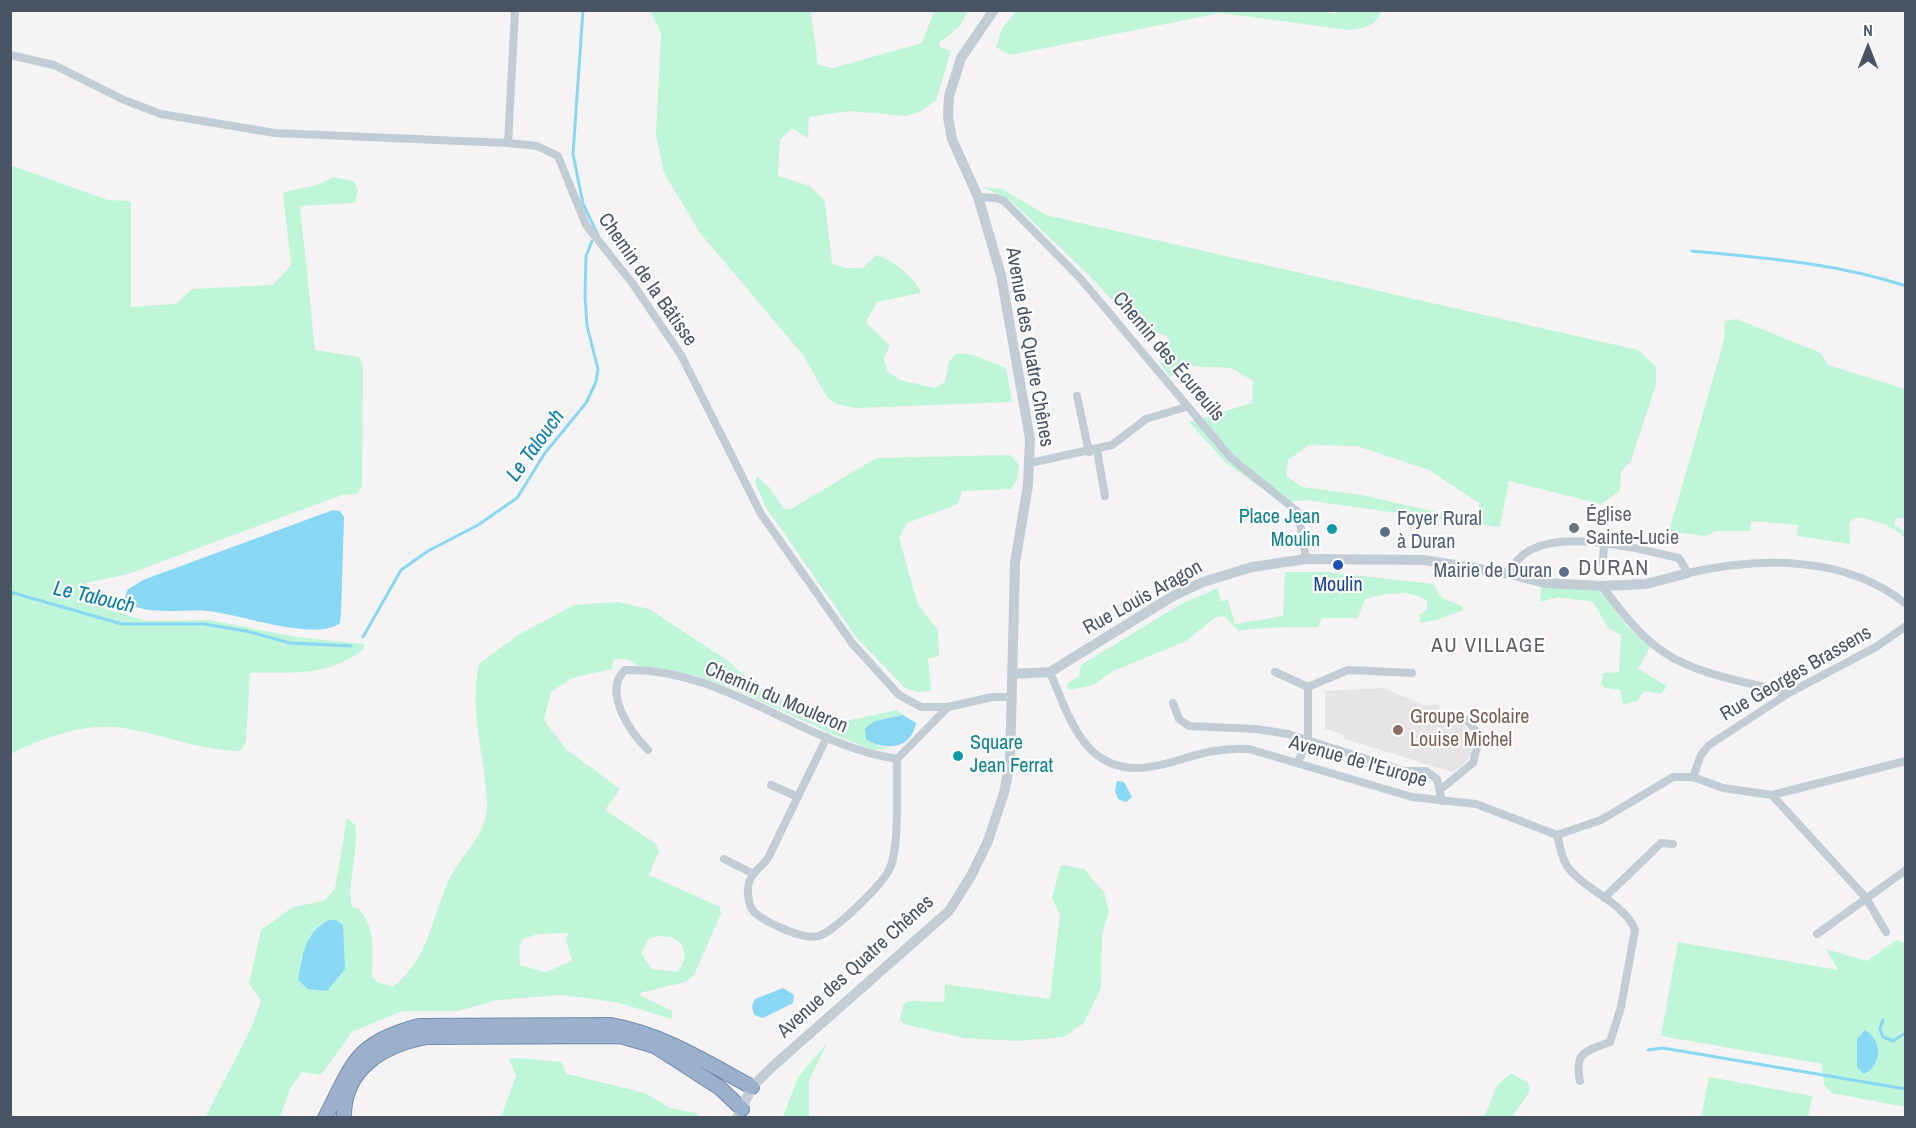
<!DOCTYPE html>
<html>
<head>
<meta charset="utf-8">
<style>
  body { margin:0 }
  #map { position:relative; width:1916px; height:1128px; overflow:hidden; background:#f5f3f3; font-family:"Archivo Narrow",sans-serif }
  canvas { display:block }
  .frame { position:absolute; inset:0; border:12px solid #485463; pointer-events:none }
  .north { position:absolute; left:1838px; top:18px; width:60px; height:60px; -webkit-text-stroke:4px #fff; paint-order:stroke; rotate:0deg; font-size:16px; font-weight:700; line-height:24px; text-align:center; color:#485463 }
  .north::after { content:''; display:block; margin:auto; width:21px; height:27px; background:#485463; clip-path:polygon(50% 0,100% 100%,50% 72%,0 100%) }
</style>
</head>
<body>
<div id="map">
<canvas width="1916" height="1128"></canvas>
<div class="frame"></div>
<div class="north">N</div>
</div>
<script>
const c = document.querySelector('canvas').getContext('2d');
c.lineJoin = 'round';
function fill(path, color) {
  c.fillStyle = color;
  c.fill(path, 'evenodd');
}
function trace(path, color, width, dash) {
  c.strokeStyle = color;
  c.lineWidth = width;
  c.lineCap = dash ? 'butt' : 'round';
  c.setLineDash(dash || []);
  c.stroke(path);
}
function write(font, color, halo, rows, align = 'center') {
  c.font = font + ' "Archivo Narrow",sans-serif';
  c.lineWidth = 4.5;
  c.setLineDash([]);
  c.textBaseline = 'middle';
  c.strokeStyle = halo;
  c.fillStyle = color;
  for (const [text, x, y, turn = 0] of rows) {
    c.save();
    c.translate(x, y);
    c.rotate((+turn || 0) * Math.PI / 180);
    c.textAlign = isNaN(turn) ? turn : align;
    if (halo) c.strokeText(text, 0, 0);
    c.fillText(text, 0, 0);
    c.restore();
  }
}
fill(new Path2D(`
  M1384,688L1423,705H1439L1440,712L1465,713L1466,732L1474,742L1471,755L1462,766L1452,772L1345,739L1344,735L1325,729V691Z`), '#e6e4e4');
fill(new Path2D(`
  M650,11H811L818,65L833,68L922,43L934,11H968L960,26L939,43L940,47L951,51L936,100L920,112L905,116L850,111L809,117L808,138L792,128L780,140L778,176L810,186L825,201L832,264L846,268H862L876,255C891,259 916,278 921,293L877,302L866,322L890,346L884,357L887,371L900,380L935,388L945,382L949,362L956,353L973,355L1006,368L1012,402L855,408L836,404L827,397L803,355L700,233L664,173L656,135L661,33Z
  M1320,11L1335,14L1340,11H1382C1375,26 1366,28 1349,30L1220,13L1010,55L996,47L1002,29L1016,11Z
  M10,165L108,200L131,201V307L176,304L192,289L273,285L291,265L283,193C305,185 314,190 333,177L354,181L358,191L355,203L300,206L315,350L359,357L363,366L362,487L356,494L342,495L128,574L86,583L80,601L146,621L209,620L297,637L364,644V649C327,678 294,671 250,673L246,741L243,748L238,751C196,750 157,732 116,727C85,723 38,739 11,754Z
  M982,187L1002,189L1046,215L1638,350L1656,366V384L1631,461L1621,472L1620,491L1601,504L1509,481L1500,527L1480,524L1479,503L1429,470L1357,446L1309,445L1288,460L1286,476L1302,487L1361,495L1442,513L1447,520L1305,500L1282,503L1226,463L1189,422L1252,403L1253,381L1232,368L1192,366L1170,377L1160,363L1169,351L1168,337L1155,331L1139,330L1089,275L1010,200Z
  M1737,319L1821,353L1828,365L1905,389V518H1896L1894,525L1905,531V537L1885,524L1858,517L1849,522L1850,544L1797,536L1798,525L1751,521L1750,531H1716L1705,536L1669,531L1724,340L1725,321Z
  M1010,455L1019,465L1017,480L1011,489L962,491L958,504L907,523L899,538L918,605L938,630L939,656L928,659L931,691L917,692L904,687L857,638L765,506L755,482L757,476L769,487L784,509H791L876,458Z
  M1285,572H1327L1433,584L1442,598L1462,606L1463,610L1440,619L1421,623L1419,615L1427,610V601C1412,588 1383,594 1365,599L1358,618H1322L1318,627C1290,628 1265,626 1238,631L1224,616L1216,617L1186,641L1111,672L1094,685L1068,690L1067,684L1079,676L1081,665L1181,604L1218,588L1220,601L1228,600L1235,624L1283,616Z
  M1541,586L1601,590L1627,626L1650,647L1638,669L1667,686L1661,694L1645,691L1637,701L1623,705L1620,690L1605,688L1601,684L1603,673L1619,672L1621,635L1608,628L1593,602L1559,597L1540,602Z
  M618,602L649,609L727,660L755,686L823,719L841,722L897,710L903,715L875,721L877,746L890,748L874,750L832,734L732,688L694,675L638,666L627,659H614L611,669L572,678L551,692L544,720L566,749L620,789L605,810L655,843L659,851L649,875L720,907L721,914L694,975L685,982L640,993L641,996L672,1011V1019L616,1002L561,995L497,1000L458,1011H402L352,1032L321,1075L302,1072L290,1089L280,1117L205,1118L253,1024L261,1000L249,984L261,930L293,907L324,901L335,889L347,818L355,825C359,853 347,879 352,907L359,909C377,930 372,952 372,978L380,983L393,987C429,957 430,924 447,884C458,856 488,837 487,804C485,756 469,713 479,664L518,635L574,605ZM568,933L566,940L572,961L546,972L520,965L519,947L523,939L538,934ZM657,936L671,937L682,944L685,958L678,972L652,969L641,953L649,939Z
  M1061,865L1084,869L1104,892L1109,911L1102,934L1101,989L1084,1023L1064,1037L1019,1041L964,1038L904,1024L900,1019L903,1005L908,1001L944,1002L945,984L1050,999L1060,915L1052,898Z
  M1896,940L1905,943V1107L1832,1093L1824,1085L1822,1064L1661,1036L1678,942L1838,970L1826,949L1867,961Z
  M827,1043L809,1080V1117H783L798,1077Z
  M520,1058L561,1062L567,1074L645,1093L670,1108L696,1113L699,1117H501L516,1076L509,1059Z
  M1511,1073L1528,1083L1530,1091L1512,1117H1481L1485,1115L1497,1085Z
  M1709,1077L1812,1096L1808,1117H1701Z`), '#bff5d8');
fill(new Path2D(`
  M333,510L340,511L344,517L341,614L340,623C316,642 239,614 208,611C187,608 136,618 125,598L127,590L143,580Z
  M903,715L916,723C911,750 885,751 866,739L865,728L875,721Z
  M1117,781L1124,782L1132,797L1126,802L1118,799L1115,791Z
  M329,920H336L343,925L345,969L327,991L308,989L298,980C303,955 304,933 329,920Z
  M783,988L794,995L793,1003L763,1018L754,1015L752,1006L755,999Z
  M1865,1030C1883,1040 1882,1066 1864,1074L1857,1068V1039Z`), '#88d7f5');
trace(new Path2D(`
  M583,10L573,154L583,204L598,235
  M1692,251C1764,258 1836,263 1906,286
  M10,592L122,624H204L246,631L290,643L351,646
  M363,637L401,570L428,551L478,525L517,498L545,453L586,403L596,382L598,369L587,326L585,296L586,256L592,241
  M1883,1020L1880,1029L1883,1037L1893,1041L1906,1033
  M1648,1050L1663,1048L1906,1089`), '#88d7f5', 3);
const trunk = new Path2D(`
  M325,1118C354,1062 355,1043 419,1026L610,1025C662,1034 706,1062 752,1087
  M344,1118C343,1068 384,1045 427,1037L620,1036L655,1046L720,1088L742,1109`);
trace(trunk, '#718bb1', 16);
trace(new Path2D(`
  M10,55L54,65L124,100L161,114L275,133L508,143L537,146L558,156L586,225L633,284L681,355L761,514L852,643L899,695L921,707H948L992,697H1012
  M508,143L515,10
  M978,197L996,198L1004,201L1080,278L1231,458L1298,512L1306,559
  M1077,396L1089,452
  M1097,450L1105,496
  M1030,463L1112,445L1146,419L1186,407
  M1603,563L1604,542
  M1510,574C1528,518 1638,549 1679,558L1688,573C1759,557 1846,555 1906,604
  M1602,586C1621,611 1639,636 1665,653C1697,675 1752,683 1789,693
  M1050,672C1075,734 1092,786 1172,762C1199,754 1220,747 1249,749L1412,797L1476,804L1557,835L1601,820L1673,777H1693L1723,788L1772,795L1866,898L1886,932
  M1275,672L1308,687
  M1308,687L1348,670L1412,673
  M1173,703L1179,719L1189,726L1256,729L1288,734L1404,771H1426L1437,779L1442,801
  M827,737L768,858C760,869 750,873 748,887C747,895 749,907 755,913C767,923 803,940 818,936C833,933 884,883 890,868C900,845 896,787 897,759
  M648,750C631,733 602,692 625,670C725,667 803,745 897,759
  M897,759L948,707
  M1298,762L1308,740V687
  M1693,777L1701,755L1709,745L1789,693L1876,647L1906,626
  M771,785L798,797
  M1441,789L1473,763L1480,736L1467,720
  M1772,795L1906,761
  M1557,835C1560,845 1561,857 1567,866C1583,889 1626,904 1635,930L1621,1007L1610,1042C1585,1052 1574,1051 1580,1081
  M724,859L752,873
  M1604,898L1661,843L1673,844
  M1817,934L1906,870`), '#c2ccd5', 8);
trace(new Path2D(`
  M1012,674L1050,672L1173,596L1203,582L1252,567L1306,559L1424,560L1510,574L1545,583L1602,586L1646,584L1688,573
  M737,1118L752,1087L772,1067L949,911L971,876L988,841L1004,793L1010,763L1015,563L1028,485L1030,439L1001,275L978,197L952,139L948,117L949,96L961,58L994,10`), '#c2ccd5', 10);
trace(trunk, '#9bb0cc', 14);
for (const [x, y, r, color] of [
  [1574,528,6,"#6b7280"],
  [1332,529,6,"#0f9aa8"],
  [1385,532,6,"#5c6f8a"],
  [1338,565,6,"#1a4fb4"],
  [1564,572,6,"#5c6f8a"],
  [1398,730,6,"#8d6e63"],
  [958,756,6,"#0f9aa8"]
]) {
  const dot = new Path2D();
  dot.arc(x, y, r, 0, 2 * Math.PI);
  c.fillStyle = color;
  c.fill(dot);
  trace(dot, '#fff', 2);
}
write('20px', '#485463', '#fff', [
  ["Chemin de la Bâtisse",647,280,55],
  ["Avenue des Quatre Chênes",1029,347,80],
  ["Chemin des Écureuils",1168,357,50],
  ["Rue Louis Aragon",1143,598,-29],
  ["Rue Georges Brassens",1796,674,-30],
  ["Chemin du Mouleron",776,698,23],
  ["Avenue de l'Europe",1358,762,16],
  ["Avenue des Quatre Chênes",856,967,-42]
]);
write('20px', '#5b616d', '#fff', [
  ["Église",1586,516],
  ["Sainte-Lucie",1586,539]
], 'left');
write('20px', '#0d838f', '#fff', [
  ["Place Jean",1320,518],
  ["Moulin",1320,541],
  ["Square",970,744,"left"],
  ["Jean Ferrat",970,767,"left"]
], 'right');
write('20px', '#4e5e75', '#fff', [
  ["Foyer Rural",1397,520],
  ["à Duran",1397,543],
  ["Mairie de Duran",1552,572,"right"]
], 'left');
write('20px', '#164399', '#fff', [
  ["Moulin",1338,586]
]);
write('20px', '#785e54', '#fff', [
  ["Groupe Scolaire",1410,718],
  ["Louise Michel",1410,741]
], 'left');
write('italic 21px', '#027cad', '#fff', [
  ["Le Talouch",536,446,-54],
  ["Le Talouch",94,598,13]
]);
c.letterSpacing = '1.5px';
write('21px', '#5e6268', '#fff', [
  ["AU VILLAGE",1489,646]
]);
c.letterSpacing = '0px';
c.letterSpacing = '1.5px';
write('22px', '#5e6268', '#fff', [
  ["DURAN",1614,569]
]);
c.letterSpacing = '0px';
</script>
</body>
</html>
